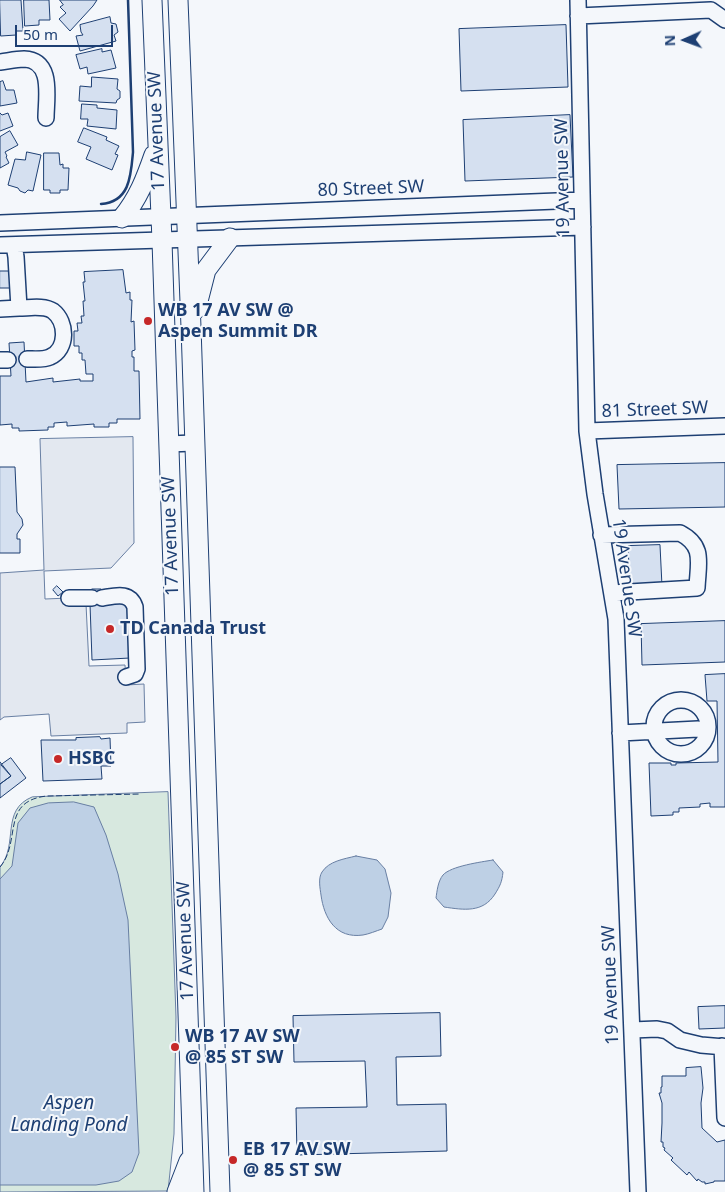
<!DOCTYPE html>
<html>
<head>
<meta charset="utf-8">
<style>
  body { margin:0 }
  #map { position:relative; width:725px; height:1192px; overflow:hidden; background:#f4f7fb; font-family:"Noto Sans",sans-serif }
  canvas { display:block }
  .north { position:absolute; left:660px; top:15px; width:50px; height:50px; -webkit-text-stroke:4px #f4f7fb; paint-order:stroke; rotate:268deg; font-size:14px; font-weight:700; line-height:20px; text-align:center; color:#1d3f73 }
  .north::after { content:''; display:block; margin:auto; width:18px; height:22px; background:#1d3f73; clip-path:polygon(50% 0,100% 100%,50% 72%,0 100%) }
  .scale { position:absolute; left:15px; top:25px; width:98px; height:22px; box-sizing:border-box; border:2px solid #1d3f73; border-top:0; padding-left:6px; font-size:15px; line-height:18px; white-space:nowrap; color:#1d3f73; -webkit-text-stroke:4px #f4f7fb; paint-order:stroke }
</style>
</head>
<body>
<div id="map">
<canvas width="725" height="1192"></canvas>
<div class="north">N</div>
<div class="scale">50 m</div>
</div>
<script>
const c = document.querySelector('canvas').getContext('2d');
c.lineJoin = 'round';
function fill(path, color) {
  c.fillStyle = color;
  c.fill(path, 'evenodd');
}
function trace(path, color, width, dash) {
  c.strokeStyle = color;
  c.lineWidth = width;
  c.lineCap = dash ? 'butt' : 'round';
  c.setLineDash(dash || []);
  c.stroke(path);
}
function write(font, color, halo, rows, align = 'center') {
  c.font = font + ' "Noto Sans",sans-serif';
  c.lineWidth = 4;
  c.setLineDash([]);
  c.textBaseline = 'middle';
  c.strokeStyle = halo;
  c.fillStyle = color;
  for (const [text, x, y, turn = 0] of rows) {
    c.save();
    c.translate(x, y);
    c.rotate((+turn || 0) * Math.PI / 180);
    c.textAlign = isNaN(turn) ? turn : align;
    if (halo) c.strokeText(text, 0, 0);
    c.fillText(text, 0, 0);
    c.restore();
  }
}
const green = new Path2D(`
  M168,792L176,1017L174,1134L168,1191L0,1192V867C19,844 0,810 32,797Z`);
fill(green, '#d7e8df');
trace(green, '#687fa3', 1);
const parking = new Path2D(`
  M133,437L134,543L111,568L44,571L45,599L69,598L86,604L89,666L125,665L126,685L144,684L145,722L127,723V733L51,736L49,714L4,717L0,720V573L44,570L40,439Z`);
fill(parking, '#e3e8f0');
trace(parking, '#687fa3', 1);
const water = new Path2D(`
  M74,802L94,807L106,835L118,874L128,920L139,1153L132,1172L119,1181L96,1185H0V879L12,866L18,823L30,808L48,803Z
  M356,856L377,860L385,869L391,893L388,917L382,929C376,931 369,934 363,935C336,939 324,918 321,895C320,888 318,878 322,872C329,861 344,859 356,856Z
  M493,860L503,872C502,882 500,886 495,894C483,913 464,910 444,907L436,898C437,891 438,881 443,875C451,866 481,862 493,860Z`);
fill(water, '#bed0e5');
trace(water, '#687fa3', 1);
const building = new Path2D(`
  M0,0H21L23,31H16V35L1,36Z
  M24,0H49L50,20H39V25L25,26Z
  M60,0H97L93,6L70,31L59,19L66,13L60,7L63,5Z
  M110,17L111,23L116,24L118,32L114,35L116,41L80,51L76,36L83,35L81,32L80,25Z
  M566,25L568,87L461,91L459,29Z
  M102,49V52L111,50L116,68L88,74L87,67L80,69L76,55Z
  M92,77L118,79L117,89L120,91V98L117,100L116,103L79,101L80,86L91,87Z
  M3,81L6,90H14L17,103L0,106V82Z
  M82,104L97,105V108L117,110L116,129L87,126L88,119H81Z
  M0,113L2,115L8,113L13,126L0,131Z
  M570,115L573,177L465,181L463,120Z
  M84,128L107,137L106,140L119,146L115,154L118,155L112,170L86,159L91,147L78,142Z
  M10,131L18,145L5,152L7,156L6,157L9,163L0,168V137Z
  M27,152L41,155L33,191L28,190L25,193L20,191L18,188L8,185L15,159L25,160Z
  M44,153H59L60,165L63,164V168H69L68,190H60V193H50V190H44Z
  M123,270L126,293L130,292V300H132L131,322L134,321L135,350L132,351V357H134V371H139L140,419H117V423H109V427H94V424L67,426V422L54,423V427H48V430L19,431V428H12V424L0,425V376H11L9,343L24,342L26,382L53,378V382L80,379V381H93V374H86L85,360H82V353H79V346H74V331H78L77,323H82L81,316H84L83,301H85L83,282H85L84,272Z
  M0,271H10L11,288H0Z
  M725,463V507L619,509L617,465Z
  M0,467H15L17,512L22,519L23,525L17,534V539H20V553H0Z
  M660,545L662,586L630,588L628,546Z
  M57,586L63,592L58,596L53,590Z
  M92,589H101V603L129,602L130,658L92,660L90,604H92Z
  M725,621V662L642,665L641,624Z
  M725,674V807H710V803L700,804V807L679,808V812H673V815L651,816L649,763H671V765H676V763L718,762L717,701H707L705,675Z
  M100,737L101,739L110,738L111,766H101L102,779L43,781L41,740H76V738Z
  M11,758L26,778L0,798V784L11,776L1,765Z
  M0,762L11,776L0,784Z
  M725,1006V1028L699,1029L698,1007Z
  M440,1013L441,1056L396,1057L397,1105L446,1104L447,1151L297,1155L296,1108L367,1107L365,1061L294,1062L293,1016Z
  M701,1067L703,1088L701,1103L702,1128L717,1142L725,1140V1181H714V1182L705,1184V1182H702L698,1179L697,1181L689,1172L687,1175L671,1160L673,1158L664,1150L665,1148L663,1147V1142H661L662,1123V1103L659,1093H661V1087H662V1076H686V1068Z`);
fill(building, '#d5e0f0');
trace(building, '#1d3f73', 1);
const minor = new Path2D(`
  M578,0L587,431L595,494L616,619L638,1192
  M578,16L711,10L725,20
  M0,62C8,61 16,59 24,59C54,60 46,98 46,118
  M0,223L582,200
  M0,245L583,227
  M14,245L16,257L19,308C29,308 44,305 53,311C67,322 68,349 50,357C44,360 35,359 27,359
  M0,309L19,308
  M0,360H8
  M587,431L725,426
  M168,444L194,443
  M601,535L680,533C705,546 698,563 697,588L612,593
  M69,598H92
  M102,598C115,596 130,591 135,607L137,669L135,674L126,677
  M654 727a27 27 0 1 1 54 0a27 27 0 1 1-54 0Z
  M620,733L698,729
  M632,1030L657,1029L667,1031L680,1040L701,1045L725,1047
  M722,1046L725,1118`);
const major = new Path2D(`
  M152,0L162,241L194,1192
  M178,0L191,327L220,1192
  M122,218C138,199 146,178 154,155
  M196,309L206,270L230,238
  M177,1192L189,1161`);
trace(minor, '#1d3f73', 18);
trace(major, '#1d3f73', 21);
trace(minor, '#f4f7fb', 15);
trace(major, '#f4f7fb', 19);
trace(new Path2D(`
  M0,867C22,841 0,801 47,796L141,794`), '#1d3f73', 1, [6, 2.5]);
trace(new Path2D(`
  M101,204C130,202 131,175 133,152L128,0`), '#1d3f73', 2.5);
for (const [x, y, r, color] of [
  [148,321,5,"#c62828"],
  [110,629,5,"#c62828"],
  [58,759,5,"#c62828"],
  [175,1047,5,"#c62828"],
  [233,1160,5,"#c62828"]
]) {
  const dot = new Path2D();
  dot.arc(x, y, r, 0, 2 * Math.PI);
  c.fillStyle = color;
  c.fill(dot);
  trace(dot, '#f4f7fb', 2);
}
write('18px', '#1d3f73', '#f4f7fb', [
  ["17 Avenue SW",157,131,-92],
  ["19 Avenue SW",563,178,-91],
  ["80 Street SW",371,189,-2],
  ["81 Street SW",655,410,-2],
  ["17 Avenue SW",171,536,-92],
  ["19 Avenue SW",626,578,82],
  ["17 Avenue SW",186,941,-92],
  ["19 Avenue SW",611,985,-92]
]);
write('bold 18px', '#1d3f73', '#f4f7fb', [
  ["WB 17 AV SW @",158,311],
  ["Aspen Summit DR",158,332],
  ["TD Canada Trust",120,629],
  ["HSBC",68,759],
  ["WB 17 AV SW",185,1037],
  ["@ 85 ST SW",185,1058],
  ["EB 17 AV SW",243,1150],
  ["@ 85 ST SW",243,1171]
], 'left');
write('italic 19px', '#1d3f73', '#f4f7fb', [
  ["Aspen",69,1104],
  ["Landing Pond",69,1126]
]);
</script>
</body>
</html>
